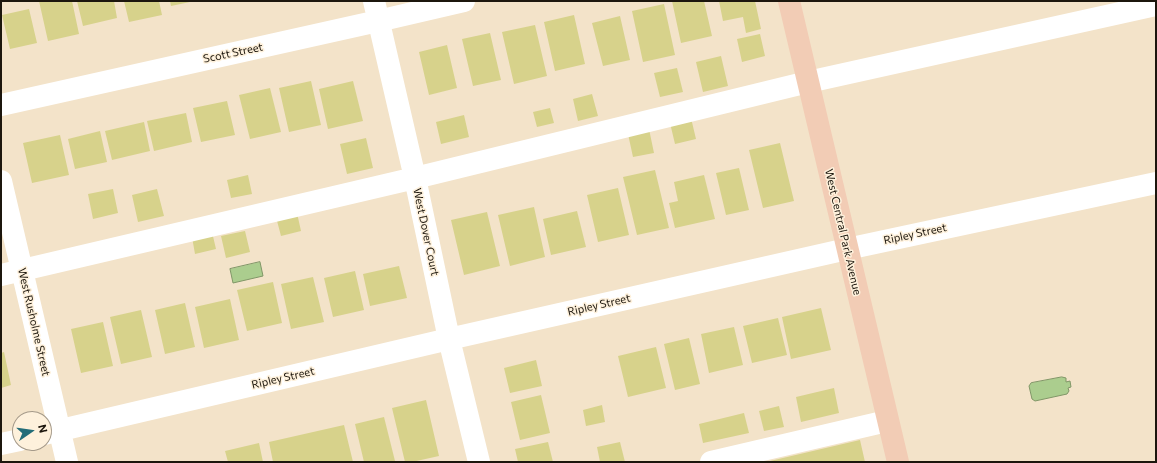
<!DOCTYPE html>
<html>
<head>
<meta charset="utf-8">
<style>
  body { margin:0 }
  #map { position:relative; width:1157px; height:463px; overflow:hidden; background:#f3e3c9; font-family:Commissioner,sans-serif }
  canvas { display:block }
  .frame { position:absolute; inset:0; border:2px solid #1c160d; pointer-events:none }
  .north { position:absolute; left:12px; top:411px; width:40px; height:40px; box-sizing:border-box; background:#fef1dc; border:1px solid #a49989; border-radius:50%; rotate:77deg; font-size:11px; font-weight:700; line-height:16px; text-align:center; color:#1c160d }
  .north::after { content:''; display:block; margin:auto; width:14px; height:18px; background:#246d78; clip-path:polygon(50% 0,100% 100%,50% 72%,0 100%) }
</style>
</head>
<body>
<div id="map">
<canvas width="1157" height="463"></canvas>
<div class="frame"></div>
<div class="north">N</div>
</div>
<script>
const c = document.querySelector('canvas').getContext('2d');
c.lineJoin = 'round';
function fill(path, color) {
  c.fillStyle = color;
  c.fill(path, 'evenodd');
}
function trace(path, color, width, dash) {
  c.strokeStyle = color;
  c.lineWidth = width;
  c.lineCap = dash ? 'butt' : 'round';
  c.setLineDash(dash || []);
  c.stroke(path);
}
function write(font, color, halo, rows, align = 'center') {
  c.font = font + ' Commissioner,sans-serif';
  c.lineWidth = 3;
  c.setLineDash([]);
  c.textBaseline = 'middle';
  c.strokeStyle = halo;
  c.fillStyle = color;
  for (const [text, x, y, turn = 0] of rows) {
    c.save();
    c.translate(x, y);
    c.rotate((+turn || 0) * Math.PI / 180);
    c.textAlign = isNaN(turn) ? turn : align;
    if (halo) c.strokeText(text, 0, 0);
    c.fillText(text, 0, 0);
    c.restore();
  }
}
const water = new Path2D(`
  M260,262L263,276L233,283L230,269Z
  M1062,377L1066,378V382L1070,381L1071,387L1068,388L1069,391L1067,394L1035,401L1032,399L1029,386L1031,383Z`);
fill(water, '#abcd8e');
trace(water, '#809667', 1);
fill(new Path2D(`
  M39,1H72L79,34L48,41Z
  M77,1H114L117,18L83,26Z
  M124,1H159L162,15L129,22Z
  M170,1H190V2L171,6Z
  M672,1H704L712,36L681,43Z
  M719,1H755L761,29L746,33L743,17L723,21Z
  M664,4L675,55L643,62L632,11Z
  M29,9L37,43L10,49L2,15Z
  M574,15L585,64L555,71L544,22Z
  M620,16L630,60L603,66L592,23Z
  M535,25L547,76L514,84L502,32Z
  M490,33L501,80L473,86L462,39Z
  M760,34L765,56L742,62L737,39Z
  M447,45L457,88L429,95L419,52Z
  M721,56L728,86L703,92L696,62Z
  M677,68L683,92L660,97L654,73Z
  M311,81L321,125L289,132L279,88Z
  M353,81L363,121L328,129L319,89Z
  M270,88L281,132L250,139L239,95Z
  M592,94L598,116L578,121L573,99Z
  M227,101L235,135L201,142L193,108Z
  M550,108L554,123L537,127L533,112Z
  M186,113L192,142L154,151L147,121Z
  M464,115L469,137L441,144L436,122Z
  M691,118L696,139L675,144L670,123Z
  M144,122L150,151L112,160L105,131Z
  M649,129L654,153L633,157L628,134Z
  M100,131L107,162L75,169L68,139Z
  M60,135L69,175L32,183L23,143Z
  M366,138L373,168L347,174L340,144Z
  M780,143L794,201L763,208L749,150Z
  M739,168L749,210L726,215L716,173Z
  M655,170L669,228L637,235L623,177Z
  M248,175L252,194L231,198L227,180Z
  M704,175L715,219L675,228L669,203L678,201L674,182Z
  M618,188L629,235L598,242L587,195Z
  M113,189L118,213L93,219L88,194Z
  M157,189L164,216L138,222L132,195Z
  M534,207L545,257L510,266L498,215Z
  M577,211L586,247L551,255L543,219Z
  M487,212L500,266L464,275L451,220Z
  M297,213L301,231L281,236L276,217Z
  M245,231L250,252L226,258L221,236Z
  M212,232L216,249L195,254L192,237Z
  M399,266L407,298L370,306L363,274Z
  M355,271L364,310L333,317L324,278Z
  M313,277L324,322L291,329L281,284Z
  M273,282L282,323L247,331L237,290Z
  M230,299L239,340L204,348L195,307Z
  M185,303L195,347L165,354L155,310Z
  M821,308L831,350L791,359L782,317Z
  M141,310L152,357L121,364L110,317Z
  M778,318L787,355L752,363L743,326Z
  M103,322L113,366L81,373L71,329Z
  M734,327L743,365L709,373L701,334Z
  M689,338L700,384L675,390L664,344Z
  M656,347L666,388L628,397L618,356Z
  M4,352L11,385L1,388V353Z
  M536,360L542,386L510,393L504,368Z
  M834,388L839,413L801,422L796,397Z
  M541,395L550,433L520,440L511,402Z
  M426,400L439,456L412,462H405L392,408Z
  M602,405L605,422L586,426L583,410Z
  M779,406L784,427L764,431L759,411Z
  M744,413L749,433L703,443L699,424Z
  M384,417L395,461L364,462L355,424Z
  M344,425L353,462H273L269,442Z
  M860,440L865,462H770V461Z
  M548,442L553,462H518L515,449Z
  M620,442L625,462H600L597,447Z
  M259,443L263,462H228L225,451Z`), '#d7d28b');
trace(new Path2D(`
  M374,1L415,178L449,339L479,462
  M1,105L378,21L464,1
  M1,181L67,462
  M1,275L415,178L808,82L1156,5
  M44,434L449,339L847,249L1156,183
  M1,444L20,440
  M711,462L887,421`), '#fff', 22);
trace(new Path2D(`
  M789,1L898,462`), '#f2ccb5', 22);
write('11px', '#1c160d', '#fef1dc', [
  ["Scott Street",233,53,-12],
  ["West Dover Court",426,232,78],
  ["West Central Park Avenue",843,232,77],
  ["Ripley Street",915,234,-12],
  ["Ripley Street",599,305,-13],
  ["West Rusholme Street",34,322,77],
  ["Ripley Street",283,378,-13]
]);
</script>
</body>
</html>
